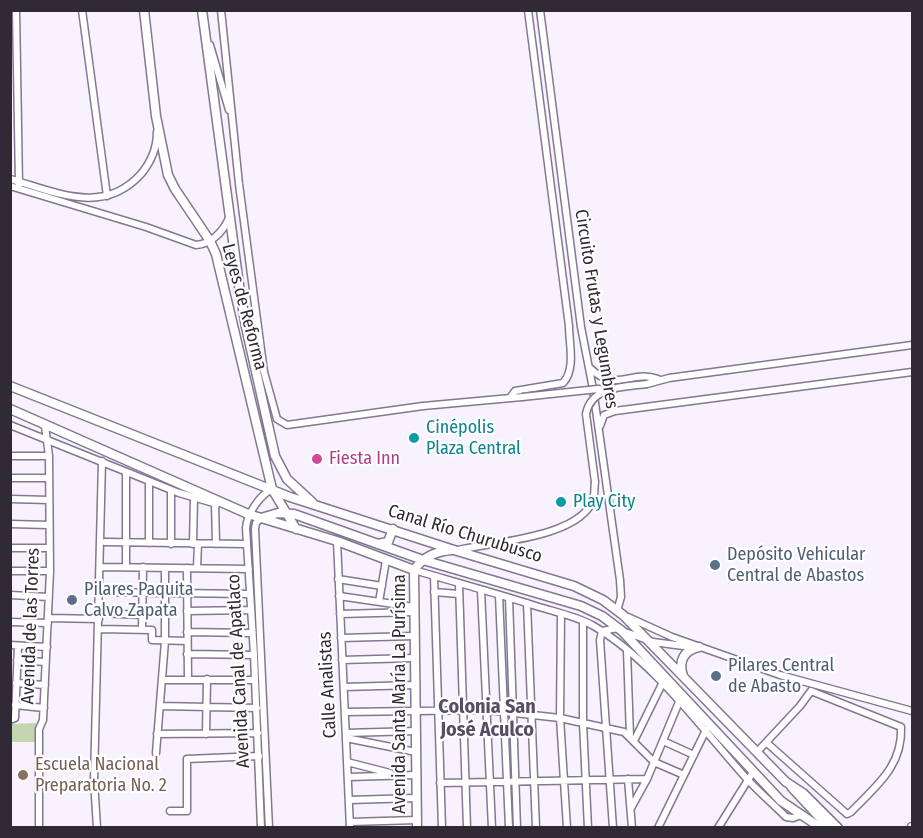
<!DOCTYPE html>
<html>
<head>
<meta charset="utf-8">
<style>
  body { margin:0 }
  #map { position:relative; width:923px; height:838px; overflow:hidden; background:#f7f2fd; font-family:"Fira Sans Condensed",sans-serif }
  canvas { display:block }
  .frame { position:absolute; inset:0; border:12px solid #2f2a35; pointer-events:none }
</style>
</head>
<body>
<div id="map">
<canvas width="923" height="838"></canvas>
<div class="frame"></div>
</div>
<script>
const c = document.querySelector('canvas').getContext('2d');
c.lineJoin = 'round';
function fill(path, color) {
  c.fillStyle = color;
  c.fill(path, 'evenodd');
}
function trace(path, color, width, dash) {
  c.strokeStyle = color;
  c.lineWidth = width;
  c.lineCap = dash ? 'butt' : 'round';
  c.setLineDash(dash || []);
  c.stroke(path);
}
function write(font, color, halo, rows, align = 'center') {
  c.font = font + ' "Fira Sans Condensed",sans-serif';
  c.lineWidth = 4.5;
  c.setLineDash([]);
  c.textBaseline = 'middle';
  c.strokeStyle = halo;
  c.fillStyle = color;
  for (const [text, x, y, turn = 0] of rows) {
    c.save();
    c.translate(x, y);
    c.rotate((+turn || 0) * Math.PI / 180);
    c.textAlign = isNaN(turn) ? turn : align;
    if (halo) c.strokeText(text, 0, 0);
    c.fillText(text, 0, 0);
    c.restore();
  }
}
fill(new Path2D(`
  M36,723V742H11L10,724Z`), '#c4d5b2');
const minor = new Path2D(`
  M16,10L19,185
  M82,10L107,196
  M221,10L239,184L264,372L277,419L287,425L423,406L522,397
  M540,10L581,327L593,389L620,580L621,597L617,611L619,612
  M210,45L229,110
  M10,179C56,192 103,216 141,174C151,162 157,148 157,132
  M10,186L146,227L196,245C211,244 223,232 229,218
  M590,368C616,394 631,369 658,379
  M647,384L669,378L912,345
  M510,398L515,391L563,383C576,369 569,344 569,326L528,10
  M10,425L179,493L217,504
  M600,426L604,415L615,411L912,372
  M10,456H49
  M10,478H49
  M171,490V544
  M10,499L49,500
  M215,503L216,544
  M261,518L256,523L255,529L269,828
  M10,524L49,525
  M337,541L350,828
  M105,542L246,544
  M149,543V481
  M193,544L194,498
  M10,548H49
  M458,550C491,542 579,538 593,500C595,494 594,488 595,482
  M100,567L249,569
  M126,567V472
  M187,568L188,679
  M197,568L198,544
  M414,570C455,582 496,593 536,606C555,612 575,616 592,625C653,660 701,728 747,779C759,792 773,804 786,817L793,818L801,815
  M10,571H50
  M434,576L442,828
  M338,579L382,586
  M459,584L467,828
  M481,590L492,828
  M99,592L250,594
  M434,592L459,594
  M10,595L49,597
  M499,595L509,828
  M339,596L414,607
  M509,598L517,828
  M379,602L386,560
  M527,603L536,828
  M187,611L251,610
  M99,613L142,615
  M340,614L414,612
  M561,614L560,718L567,828
  M628,617L672,637L780,675L912,711
  M48,618L99,619
  M583,621V723L588,828
  M10,622L48,623
  M99,629L152,630V640L187,641
  M142,630L143,567
  M187,632L252,633
  M625,632L653,642L691,647
  M341,638L414,636
  M10,645L47,647
  M627,650L630,737
  M187,654L254,655
  M17,660L45,662
  M342,660L414,658
  M162,680H255
  M16,683L45,685
  M344,687L415,685
  M15,705L44,708
  M160,706L257,708
  M345,712L487,710L560,718L624,732L654,762L684,775
  M10,720L15,718L18,646
  M346,733L416,731
  M157,734L258,733
  M206,734L207,679
  M346,738L416,752
  M634,741L662,684
  M663,741L694,755
  M767,743L847,814L851,812C876,786 903,766 901,727L811,691
  M757,752L800,706L811,691
  M156,753L165,641V568
  M347,762L390,773
  M348,777L416,775
  M628,779L632,828
  M440,783L647,779
  M349,800L416,798
  M631,808L647,779L679,702
  M170,811H187V759L259,756
  M350,822L417,820
  M39,828V729L43,720L50,571L49,456L45,426
  M97,828L94,780L102,461
  M261,828L254,655L246,528C247,514 259,496 272,489
  M613,828L600,640L602,631L618,628
  M658,828L706,730
  M718,828L753,772`);
const major = new Path2D(`
  M144,10L156,116L168,175L175,189L210,241L216,254L272,489L296,529
  M202,10L239,285L246,327L275,456L287,479L312,502
  M10,386L290,497L454,550L574,586L603,600L623,615L786,782L803,793L838,828
  M10,409L248,514L337,541L414,570
  M261,518L278,513L294,514L423,560L581,606L602,616L622,631L781,801L821,828
  M378,544L388,542L393,529
  M683,676C678,661 684,650 699,647
  M417,828L414,570C423,557 437,551 452,550
  M912,828V827`);
const highway = new Path2D(`
  M792,787L830,828`);
trace(minor, '#837791', 9);
trace(major, '#837791', 11);
trace(highway, '#837791', 12);
trace(minor, '#fff', 6);
trace(major, '#fff', 8);
trace(highway, '#fff', 9);
const minorBridge = new Path2D(`
  M522,397L598,389L606,390
  M595,482L586,414C591,386 624,387 647,384`);
trace(minorBridge, '#837791', 9, []);
trace(minorBridge, '#fff', 6);
for (const [x, y, r, color] of [
  [414,438,6,"#0f9aa8"],
  [317,459,6,"#d1479c"],
  [561,502,6,"#0f9aa8"],
  [715,565,6,"#5c6f8a"],
  [72,600,6,"#5c6f8a"],
  [716,676,6,"#5c6f8a"],
  [23,775,6,"#8d6e63"]
]) {
  const dot = new Path2D();
  dot.arc(x, y, r, 0, 2 * Math.PI);
  c.fillStyle = color;
  c.fill(dot);
  trace(dot, '#fff', 2);
}
write('18px', '#2f2a35', '#fff', [
  ["Leyes de Reforma",244,307,75],
  ["Circuito Frutas y Legumbres",596,309,81],
  ["Canal Río Churubusco",465,534,17],
  ["Avenida de las Torres",31,626,-88],
  ["Avenida Canal de Apatlaco",239,671,-93],
  ["Calle Analistas",328,685,-93],
  ["Avenida Santa María La Purísima",400,694,-90]
]);
write('18px', '#0d838f', '#fff', [
  ["Cinépolis",426,428],
  ["Plaza Central",426,449],
  ["Play City",573,502]
], 'left');
write('18px', '#b23c85', '#fff', [
  ["Fiesta Inn",329,459]
], 'left');
write('18px', '#4e5e75', '#fff', [
  ["Depósito Vehicular",727,555],
  ["Central de Abastos",727,576],
  ["Pilares Paquita",84,590],
  ["Calvo Zapata",84,611],
  ["Pilares Central",728,666],
  ["de Abasto",728,687]
], 'left');
write('18px', '#785e54', '#fff', [
  ["Escuela Nacional",35,765],
  ["Preparatoria No. 2",35,786]
], 'left');
write('bold 20px', '#584d64', '#fff', [
  ["Colonia San",487,707],
  ["José Aculco",487,730]
]);
</script>
</body>
</html>
